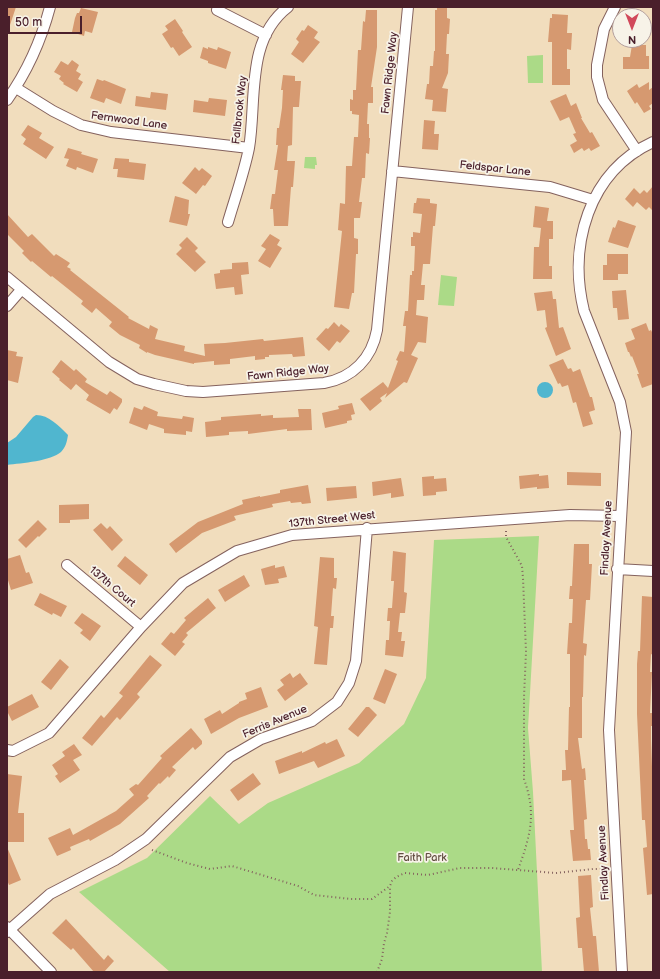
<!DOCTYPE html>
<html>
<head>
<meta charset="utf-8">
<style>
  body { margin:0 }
  #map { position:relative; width:660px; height:979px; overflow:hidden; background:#f1ddbd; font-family:"Balsamiq Sans",sans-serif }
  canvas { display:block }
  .frame { position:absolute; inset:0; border:8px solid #4a1f2b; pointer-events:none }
  .north { position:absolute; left:612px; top:8px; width:40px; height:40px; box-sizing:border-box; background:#f7f3e8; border:1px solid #b29e9c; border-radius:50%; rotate:180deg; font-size:11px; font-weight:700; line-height:16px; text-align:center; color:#4a1f2b }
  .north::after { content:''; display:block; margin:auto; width:14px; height:18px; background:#d1495b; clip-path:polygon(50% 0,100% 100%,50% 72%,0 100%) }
  .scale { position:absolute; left:8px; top:16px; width:74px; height:18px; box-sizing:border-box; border:2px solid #4a1f2b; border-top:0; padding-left:5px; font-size:12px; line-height:14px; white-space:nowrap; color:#4a1f2b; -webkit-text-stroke:3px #f7f3e8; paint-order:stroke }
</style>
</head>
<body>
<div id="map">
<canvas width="660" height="979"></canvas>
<div class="frame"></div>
<div class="north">N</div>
<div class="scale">50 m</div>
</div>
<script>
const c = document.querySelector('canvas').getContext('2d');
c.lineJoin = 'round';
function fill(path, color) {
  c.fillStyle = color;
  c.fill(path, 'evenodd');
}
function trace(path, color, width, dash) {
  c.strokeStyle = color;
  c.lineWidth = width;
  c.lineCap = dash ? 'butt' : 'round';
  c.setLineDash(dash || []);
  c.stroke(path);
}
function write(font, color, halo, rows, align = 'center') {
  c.font = font + ' "Balsamiq Sans",sans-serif';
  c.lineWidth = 3.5;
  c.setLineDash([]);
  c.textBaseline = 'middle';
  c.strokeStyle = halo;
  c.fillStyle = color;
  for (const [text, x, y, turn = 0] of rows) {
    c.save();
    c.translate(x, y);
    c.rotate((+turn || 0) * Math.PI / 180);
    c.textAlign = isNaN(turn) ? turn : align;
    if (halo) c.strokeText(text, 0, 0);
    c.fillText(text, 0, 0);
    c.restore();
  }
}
fill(new Path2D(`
  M543,55V83H528L527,56Z
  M305,157H316L317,165H315V169L304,168Z
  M441,275L457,277L454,306L438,305Z
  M539,536L528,728L533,792L542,972H170L79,892L147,858L210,796L239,824L268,803L359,763L404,724L426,678L434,540Z`), '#abda87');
fill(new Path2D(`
  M537 390a8 8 0 1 1 16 0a8 8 0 1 1-16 0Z
  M36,415C49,415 59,426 68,435C67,441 66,447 61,452C51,461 22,463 7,465V443L16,437L33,417Z`), '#50b6cf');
fill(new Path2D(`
  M7,7H16L8,31L7,30Z
  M437,7H447V18L450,19L449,34H447L446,54H449L448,73L442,88L448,89L446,112L432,111L433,100L425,99L427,84H429L430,66H433L434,51H435V10H437Z
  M81,8L98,12L92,33L85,31L84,36L72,32L75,18L77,13H79Z
  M366,10H377V47L371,87H373V103H368L367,124H369V138H370L369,154L366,153L365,178H362L359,202H362L360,218H354V238L358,239V254H356L354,293H352L349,309L334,307L342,231L338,230L340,203L345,204L346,166H352L354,137H358L359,115L352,114V111H350V99L353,100V90H356L358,50H361L363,21L365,22Z
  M552,14L568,15L567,33H572L571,50L567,49V69H570V85H552V42H548L550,18H552Z
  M175,19L183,31L182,32L192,47L179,56L173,47L171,48L162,34L168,30L165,26Z
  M308,25L318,32L314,38L320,42L303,63L291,54L299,42L296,39L302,30L304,31Z
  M632,45H646V56H649V69H623V57H630Z
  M203,47L208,49V47L217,50L218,47L231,52L226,69L208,63V61L200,58Z
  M72,60L79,65L76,71L81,74L78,79L83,82L77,92L63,84L64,83L59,79L61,76L54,72L61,61L68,65Z
  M283,75L295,76V81H301L299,107H293L292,145L288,146L287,161H295L293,187H291L288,226H274L273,209H270L272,194H275L278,170H274L278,145H276L277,128H279L282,108L283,90H281Z
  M97,79L103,81L104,80L126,89L121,104L106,98L104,103L90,98Z
  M649,82V90L653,87V103L649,106L651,109L644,113L637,102L635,104L627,91L637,84L639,88Z
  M151,92L168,94L166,110L135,106L136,96L150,98Z
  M566,94L571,106L576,103L582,118H581L590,133L592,132L600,146L591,151L589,148L584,151L582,148L574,153L570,145L577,141L573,134L576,133L569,117L560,121L550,101Z
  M209,98L227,100L225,116L193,112L194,100L208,102Z
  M424,120L435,121L434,134H439L438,150L422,149Z
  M28,125L42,133L39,138L54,147L46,159L23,144L26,139L21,135Z
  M68,148L82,152L81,154L98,159L93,173L77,167L76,170L66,166L69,159L64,158Z
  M115,158L129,159V162L146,164L144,180L117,177L118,169H113Z
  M195,167L199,171L202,168L212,176L205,186L203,185L196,194L182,183Z
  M653,186V211L649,207L646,210L637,202L633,207L625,199L634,188L640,194L644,190L647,193Z
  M175,196L189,200L188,214H190L187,226L169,222Z
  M417,198L430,199V203L437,204L435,226H433L430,264H423L421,285H425L424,300H417L416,315L428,317L426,343L418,342L411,355L418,358L407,383L404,382L385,398L387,393L380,398L382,401L370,411L360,399L383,382L388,388L398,361L396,360L400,351L404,352L406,326H403L405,311H408L410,275H412V271H414L415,246H411V237H413V232L420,233L422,214L413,213L414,203H416Z
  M535,206L549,208L547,221H553V239H549V266H552V279H533L534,247H539L541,228L533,227Z
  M7,214L28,237L32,234L54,256L56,254L70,263L67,267L71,269L70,270L129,317L128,318L149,329L150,325L158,329L155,339L185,346L184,351L205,356L204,344L225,343L263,339L264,341L303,337L305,356L293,357L292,354L269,355V357H265V359L255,360V356L230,359V364L214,365V361L194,363V364L155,355L147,352V353L139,348L140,345L120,335L109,326L112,322L96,308L92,313L81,304L83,301L67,288L52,276L51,277L32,261L31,262L22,253L24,251L7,234Z
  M618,220L636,226L628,248L608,242L613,227L615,228Z
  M270,234L280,240L277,245L282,248L270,268L258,261L266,249L261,246Z
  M187,237L198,248L195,251L206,262L195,272L176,254L182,248L179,245Z
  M607,254H628V274H618V280H603V265H607Z
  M248,262L249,274L241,275L243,294L235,295L234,287L216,289L214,274L220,273V270L232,269V263Z
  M626,290L629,319L618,320L617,308H613L612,291Z
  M552,291L553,299H556L559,328L563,327L571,349L556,356L545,328L547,327L545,310L537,311L534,293Z
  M334,322L339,327L341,324L350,331L340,343L337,341L329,351L316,339L326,328L328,329Z
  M646,323L649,331L651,330L653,334V384L642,388L637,374H639L632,356L631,357L629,352H628L625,343L635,339L631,329Z
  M7,350L17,352L16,356L23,357L18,383L7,380Z
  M563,359L568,369L571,368L573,372L580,369L590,397H592L595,410L589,412L593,424L583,427L576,402L573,403L568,385L562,387L560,383L558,384L549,365Z
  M61,360L74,371L76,369L87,379L85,382L107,395L110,391L122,399V402L117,410L114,408L110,414L86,400L89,395L76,384L71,390L59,380L60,379L52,372Z
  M352,403L355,414L351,415L352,420L347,421V423L325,428L322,413L339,409L338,406Z
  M144,406L158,412L157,416L182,419L183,416L194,418L192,432L186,431V435L164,433V429L149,424L147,430L129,423L134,407L142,410Z
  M298,409H311L312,430L287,431V429L248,434V431L229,432V435L206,437L205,422L221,420V417L261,414V416L273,415V418L299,417Z
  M567,472L601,473V486L567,485Z
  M539,474V476L548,475L549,488L537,489V487L520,489L519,476Z
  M434,476V479L446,478L447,491L436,492V495L423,496L422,477Z
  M401,478L404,496L391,498V493L373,496L372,482Z
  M308,485L311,503L302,504L301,502L291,503L290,501L272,504L273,507L234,516L236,520L202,533L176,553L169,544L198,522L243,504L242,500L260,496V497L280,493V490Z
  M356,486L357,498L327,501L326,488Z
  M89,504V519L70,520V523H59V505Z
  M38,520L47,529L39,537L38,536L26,548L18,540Z
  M101,523L107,529L110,526L123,540L112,551L93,530Z
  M574,544H589V564H592L590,600H586L583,643L587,644L586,656L584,655L583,697H582V738H578L582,769L585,768L586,780H584L587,819L584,820L585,839H587L588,849H590L591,860L573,861L570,830H574L571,780L562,781V770H566L565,750H568L569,707H570V654H567L569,623H572L573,599H569L570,586H572Z
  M393,551L406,553L404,592L407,593L405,613H400L398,632H402L401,641H405L403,657L385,655L386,640H389L390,621H387L388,608H392L394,581H391Z
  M20,555L26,573L29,572L33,583L11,590L7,577V559Z
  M125,556L148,575L140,585L117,566Z
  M320,557L334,558V578H337L336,589L333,588L331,616H334L333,628H330L327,665L314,664L318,627L314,626Z
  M275,565V568L284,566L287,577L278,579L279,583L265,585L261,569Z
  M244,575L250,586L225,602L218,590Z
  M40,593L67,606L61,617L53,613L52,615L34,605Z
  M642,596L653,597V655L651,654L650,672H652L650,713H653V726H651V739L653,794V894L647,895L643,848L647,847L645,820H642L637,714V664L638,651H640Z
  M208,598L216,608L186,633L188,635L182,642L185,644L175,656L161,644L171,632L174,634L186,620L184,618Z
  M82,613L101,626L90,641L80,633L83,630L74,623Z
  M150,655L162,665L137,694L140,697L120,720L117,717L92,746L82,738L101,715L104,718L123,696L119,693Z
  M60,659L69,667L51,690L41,682Z
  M385,669L397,674L385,704L373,699Z
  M290,673L293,678L300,673L308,684L285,701L277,690L284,685L280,680Z
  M261,687L268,707L239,718L211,734L204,719L220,710L222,714L239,703V702L247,699L245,693Z
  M32,694L39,707L12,721L7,711V707Z
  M366,707H369L377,715L358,737L348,729Z
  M191,728L202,741V744L195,750L193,747L172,767L176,770L169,778L168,776L160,784L159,783L147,796L149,798L120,824L90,841L89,839L70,847L71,850L57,856L48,838L70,828L73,835L116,811L134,795L129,789L136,784L138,785L162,758L160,756Z
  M337,739L345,756L318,768L314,761L279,774L275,761L302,751V753L325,742L326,744Z
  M74,744L82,755L73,760L80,770L60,783L55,776L58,774L52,765L65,756L62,752Z
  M253,773L261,784L238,801L230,790Z
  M7,774L22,776L18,813H24V842H7Z
  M7,847L21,880L9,885L7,880Z
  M591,875L593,907L590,908L593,936H596L599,972H584L582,948H578L576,918L580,917L578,876Z
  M66,919L104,960L108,955L114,961L104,972H94L73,948L71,950L52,933Z`), '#d69970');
const minor = new Path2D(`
  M615,7L604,29L597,65V77L603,100L637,151
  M217,10L266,35
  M16,88L53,111L81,125L111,132L249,148
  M7,100C27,72 41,41 50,7
  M392,171L550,187L593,200
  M228,222C235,198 244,173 249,148C257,101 245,40 288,7
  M7,277L109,362L137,379L154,384L186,391L203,392L324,383C353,378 372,358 377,330L408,7
  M7,306L21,290
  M67,565L141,627
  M617,569L653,571
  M7,750L13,751L49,733L141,627L183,583L237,551L292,535L570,515L620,516
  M7,927L51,972
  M7,932L50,894L115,860L146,839L230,757L261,739L312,721L337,702L349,683L356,661L367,528
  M622,972L609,730L626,432L620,402L584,311C568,246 588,172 653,142`);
trace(minor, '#84625e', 12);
trace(new Path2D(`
  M506,531V537L522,566L523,578L526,652L524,697V779C537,815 530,836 518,870
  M152,850L187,863L210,869L232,866L298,886L314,895L351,899H372L390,886L392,881L396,877L405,873L428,875L460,868H492L556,873L593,869H605
  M377,972L382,959L384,943L387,933L390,912V886`), '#84625e', 2, [1, 3]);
trace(minor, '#fff', 10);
write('11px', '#4a1f2b', '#f7f3e8', [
  ["Fawn Ridge Way",390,73,-84],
  ["Fallbrook Way",240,110,-84],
  ["Fernwood Lane",129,121,8],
  ["Feldspar Lane",495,169,6],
  ["Fawn Ridge Way",288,373,-6],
  ["137th Street West",332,520,-6],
  ["Findlay Avenue",607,538,-87],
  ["137th Court",112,587,40],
  ["Ferris Avenue",275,722,-23],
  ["Findlay Avenue",604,863,-93]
]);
write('11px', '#624e42', '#f7f3e8', [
  ["Faith Park",422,858]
]);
</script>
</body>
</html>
